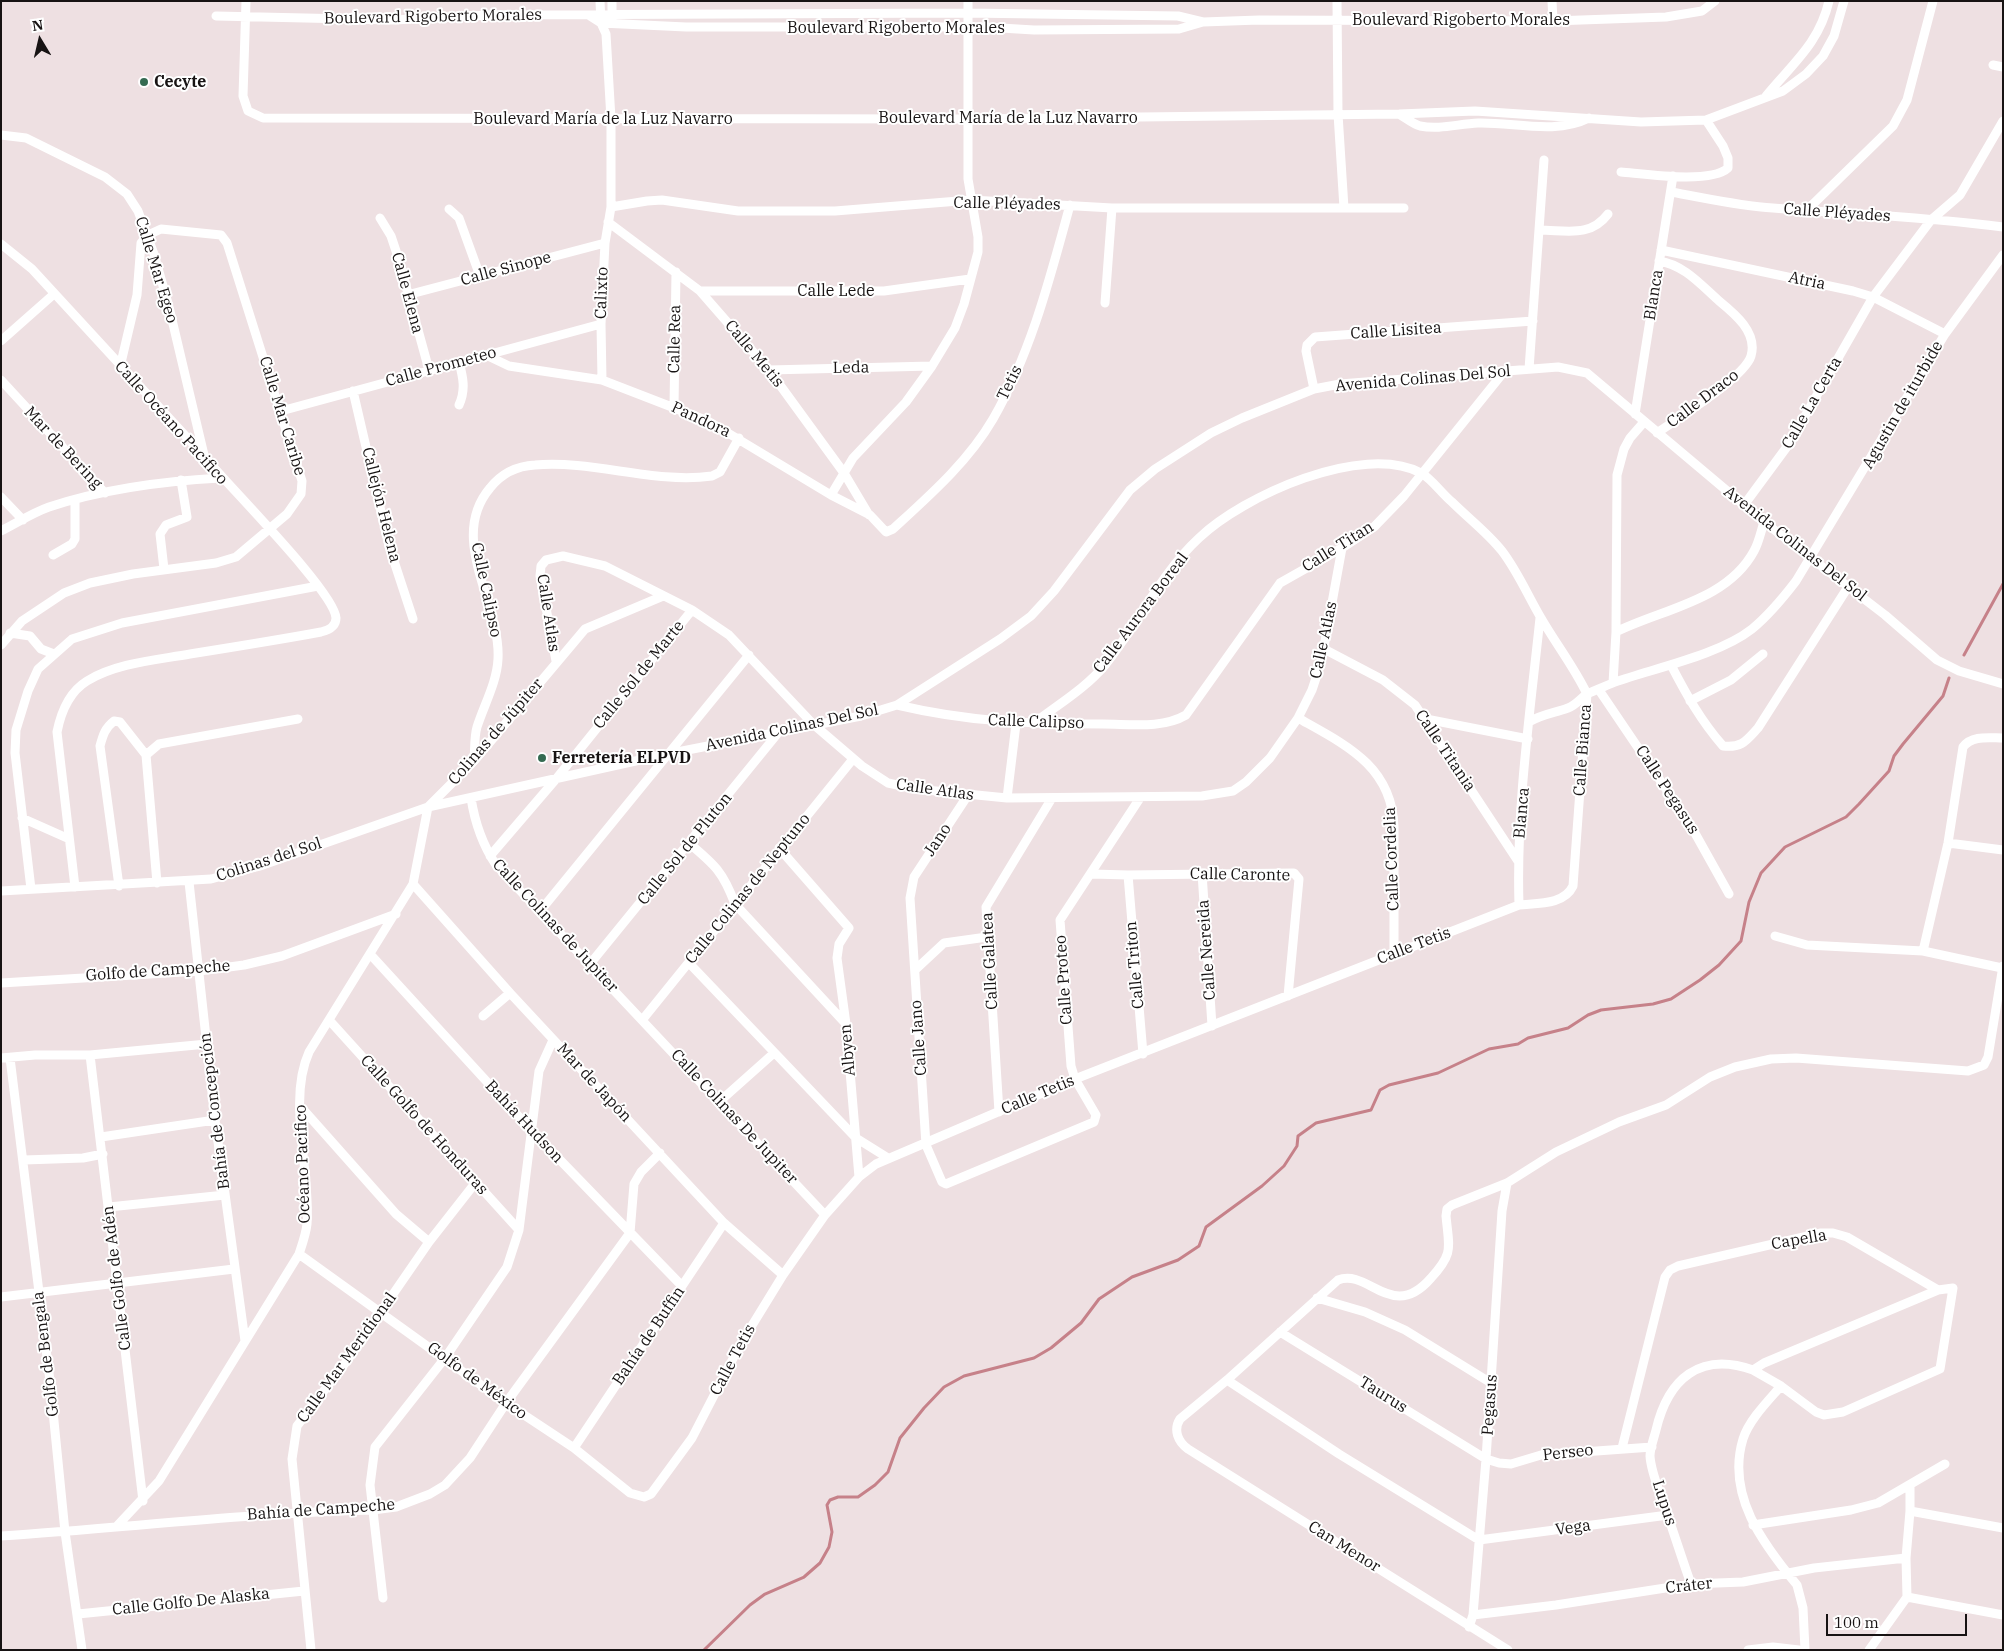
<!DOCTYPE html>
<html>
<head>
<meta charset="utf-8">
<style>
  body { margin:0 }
  #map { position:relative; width:2004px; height:1651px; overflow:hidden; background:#eee0e2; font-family:"IBM Plex Serif",serif }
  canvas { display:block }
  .frame { position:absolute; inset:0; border:2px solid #171313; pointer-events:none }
  .north { position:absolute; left:15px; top:15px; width:50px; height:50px; -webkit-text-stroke:4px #fff; paint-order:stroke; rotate:351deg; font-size:14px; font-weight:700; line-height:20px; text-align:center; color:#171313 }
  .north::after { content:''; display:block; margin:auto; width:18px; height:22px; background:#171313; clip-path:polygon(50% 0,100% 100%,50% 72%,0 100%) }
  .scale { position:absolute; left:1826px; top:1614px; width:141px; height:22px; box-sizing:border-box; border:2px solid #171313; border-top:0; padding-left:6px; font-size:15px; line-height:18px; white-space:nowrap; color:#171313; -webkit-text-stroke:4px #fff; paint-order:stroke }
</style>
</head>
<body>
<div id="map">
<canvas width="2004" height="1651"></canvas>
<div class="frame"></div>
<div class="north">N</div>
<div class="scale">100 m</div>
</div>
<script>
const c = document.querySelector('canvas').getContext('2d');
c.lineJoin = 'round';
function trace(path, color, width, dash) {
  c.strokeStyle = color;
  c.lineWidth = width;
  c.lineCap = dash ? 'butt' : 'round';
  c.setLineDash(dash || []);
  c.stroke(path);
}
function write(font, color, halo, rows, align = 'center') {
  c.font = font + ' "IBM Plex Serif",serif';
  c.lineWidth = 4;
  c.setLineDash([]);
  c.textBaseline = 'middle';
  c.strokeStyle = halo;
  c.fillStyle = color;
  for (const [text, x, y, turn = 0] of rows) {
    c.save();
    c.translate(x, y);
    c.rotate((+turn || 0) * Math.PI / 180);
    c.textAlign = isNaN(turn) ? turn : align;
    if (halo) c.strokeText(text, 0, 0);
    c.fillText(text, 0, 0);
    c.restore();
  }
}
trace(new Path2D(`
  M1964,655L2003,584
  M704,1650L750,1605L765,1594L804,1577L820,1563L829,1547L832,1532L827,1505L830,1500L838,1497H858L875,1485L888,1472L900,1438L924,1408L944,1387L964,1376L1034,1358L1051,1348L1081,1323L1099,1299L1132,1277L1178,1260L1199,1246L1206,1227L1262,1186L1284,1166L1297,1146L1298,1136L1316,1123L1371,1110L1380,1090L1389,1085L1438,1073L1489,1049L1518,1044L1528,1038L1568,1028L1588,1015L1601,1010L1653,1004L1671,999L1700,980L1719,965L1741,941L1749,902L1761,873L1785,847L1846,817L1859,804L1889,771L1894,756L1903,744L1943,696L1949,678`), '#c68189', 3);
trace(new Path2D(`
  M246,1L243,96L248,111L263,118L967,119L1399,114L1475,111L1641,122L1706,120L1783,91L1806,74L1823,56L1834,36L1844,1
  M600,1L601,23L606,34L611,119V207L605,243L601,324L602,380
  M612,1V20
  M1337,1L1338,114L1344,208
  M1552,1L1553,21
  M216,16L394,20L490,15L967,13L1178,16L1203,22
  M590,16L601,23L686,27H984L1034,30L1179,29L1203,22L1259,20L1553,21L1666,17L1702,11L1715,1
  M1993,65L2003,67
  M1766,96C1792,64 1819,44 1829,1
  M1399,114C1406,118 1413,124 1420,126C1439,130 1458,124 1478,123C1514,122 1555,135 1589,118
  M1,135L26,138L105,177L127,194L138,211L154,254L169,307L204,455
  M1621,172C1645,174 1711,184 1728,168V158L1723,146L1706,120
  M1671,192C1705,198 1739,206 1773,208C1850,214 1927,217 2003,227
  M611,207L647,201L662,200L738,211H835L971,200L1112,208H1404
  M449,209L459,218L480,276
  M1808,209L1893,126L1907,100L1933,1
  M380,218L391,236L398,257L429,370
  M608,222L700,291L769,370L844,473L869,515
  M1539,230C1566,230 1590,238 1608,214
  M1,244L32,269L204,456C226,484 335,592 336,618C336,627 329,630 321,632C278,640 234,647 190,654C157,660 116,663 87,681C69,692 61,712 57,732L75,887
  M1661,250L1853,291L1873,297L1945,334
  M700,291H884L970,279
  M407,295L605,243
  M1105,303L1112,208
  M1,341L54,294
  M486,355L509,366L602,380L708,421L831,495L870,515L886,532L893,529C929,496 968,462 993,419C1031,353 1050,278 1070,205
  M1529,369L1544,160
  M769,370L932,366
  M1,380L105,493
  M1314,389L1306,351L1307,345L1315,337L1533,321
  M353,391L389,546L413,619
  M459,405C466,390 463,377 459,362
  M674,407L676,272
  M281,411L601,324
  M1635,414L1673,176
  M1657,433C1677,419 1745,377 1751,356C1758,332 1734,313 1718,300C1700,284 1684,265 1659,261
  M831,495L853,458L906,402L932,366L955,328L964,304L978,252V237L968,179V1
  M1,497L23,520
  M1744,505L1789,444L1873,297L1931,220L1960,195L2003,121
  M1,531C17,523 32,513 49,507C103,489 164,481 221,478
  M53,555L72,544L75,539V500
  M164,569L160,534L166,525L187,517L181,480
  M1616,632L1617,475L1624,449L1630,438L1644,422
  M10,633L30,636L41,649L54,654
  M1,645L22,621L64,593L90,583L133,574L216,563L236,557L287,514L301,494L302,481L227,243L221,235L161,229L148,235L141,243L137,295L120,367
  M1324,649L1383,680L1415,705L1518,861
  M556,661L540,576L541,566L546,560L563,556L605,566L692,610L729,635L813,724L862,766L888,783L916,789L1007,798L1202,796L1233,791L1246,782L1270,758L1298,718L1312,690L1321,663L1342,548
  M1671,665C1686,694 1701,721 1723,746C1742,748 1746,741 1758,728L1848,587
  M1613,683L1616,632C1662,609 1727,601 1754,551C1759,542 1761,531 1764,522
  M1599,690L1691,826L1729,894
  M1690,701L1731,680L1763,654
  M897,705C969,722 1030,724 1103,724C1130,724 1162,729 1186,715L1280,583L1342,548L1374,527L1404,496L1503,373
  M1298,718C1346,745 1392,766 1394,827V954
  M1426,719L1528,739
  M1529,722C1542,714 1555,713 1568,708C1576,705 1580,699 1587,694C1595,690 1606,686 1615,682C1655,668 1719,655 1752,629C1769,615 1783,598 1796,581L1945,334L2003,255
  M1033,724C1057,705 1085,689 1105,665C1138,624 1160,574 1199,538C1243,496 1362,442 1421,473C1432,479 1442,494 1452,502C1468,518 1488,533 1502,551C1518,572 1528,596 1541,618C1556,644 1574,667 1587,694
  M474,761C475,750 474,737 477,727C484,705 497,682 498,659C501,603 447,539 490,488C501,474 517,466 535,465C594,460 653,484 712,476L720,472L739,438
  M968,795L914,877L910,898L926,1145L942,1182L946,1184L1094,1122L1096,1115L1075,1079L1071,1066L1060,920L1140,798
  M471,798C475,824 482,844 496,865L825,1215
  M1007,798L1016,724
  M22,818L67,838
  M1948,843L2003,850
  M690,844C715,865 723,872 735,904L846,1024
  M779,848L849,928L839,944L837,958L846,1024L859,1177
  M490,856L556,779L692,610
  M1202,873L1212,1026
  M1092,874L1128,875L1294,873L1299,879L1288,996
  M1128,875L1143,1054
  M189,882L215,1120L245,1341
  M157,883L146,755L159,744L298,719
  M413,884L510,993L724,1223L783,1275
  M119,886L100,746C103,735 105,728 114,721L120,722L146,755
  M31,889L15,753L16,730L28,691L38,669L72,639L122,623L318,586
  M1,891L211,879L260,866L428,807L667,754L861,716L897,705L1000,639L1031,616L1054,591L1130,490L1155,469L1211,433L1242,418L1314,389L1340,384L1558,367L1587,373L1764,522L1885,615L1937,660L1959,671L2003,684
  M1519,905C1516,809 1530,713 1540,618
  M541,910L749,655
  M1775,936L1807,945L1923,951L2002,968
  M1923,951L1948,843L1963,747C1972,735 1989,738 2003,738
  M370,954L532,1131L682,1286
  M689,963L856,1138L888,1158
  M590,964L778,733
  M915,970L944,943L987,937
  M1,983L199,971L244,965L282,956L396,914
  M483,1016L510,993
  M643,1019L853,759
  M330,1021L519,1230
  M90,1055L143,1501
  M1,1058L35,1055H90L207,1044
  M10,1058L50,1381L65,1532L82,1650
  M719,1102L774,1053
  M301,1107L396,1214L429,1242
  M999,1112L986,907L1052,798
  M101,1137L215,1120
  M24,1160L83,1158L103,1154
  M109,1207L225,1195
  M299,1254L506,1403L574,1448L630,1493L644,1497L651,1494L692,1438L740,1345L783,1275L825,1215L859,1177L876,1164L1075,1079L1519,905C1538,903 1564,905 1573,886L1587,694
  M1,1297L234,1269
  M1317,1298L1365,1312L1405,1330L1491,1383
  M1280,1332L1486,1459L1499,1463L1511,1464L1541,1455L1652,1447
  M1227,1380L1339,1454L1479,1540L1668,1515
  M1781,1386C1768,1401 1749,1420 1743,1439C1726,1495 1763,1544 1797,1585L1803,1608L1805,1650
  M574,1448L724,1223
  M1622,1448L1665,1277L1670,1270L1678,1266L1821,1233H1833L1847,1237L1938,1290
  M1910,1511L2003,1528
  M1753,1525L1851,1510L1878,1503L1945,1464
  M116,1527L159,1481L299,1254C302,1245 306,1234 307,1224C311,1172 287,1100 309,1052L413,884L428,807L474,761L585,629L663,596
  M1,1536C125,1528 249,1513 373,1510L396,1507L430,1494L445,1485L470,1458L506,1403L630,1233L634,1184L641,1172L660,1153
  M1691,1584C1682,1559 1674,1533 1665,1508C1660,1492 1651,1473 1650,1456C1650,1448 1654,1438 1656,1430C1668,1379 1700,1351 1753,1370L1764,1363L1938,1290L1953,1288L1940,1369L1843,1412L1824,1415L1816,1412L1781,1386L1753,1370
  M1907,1597L2003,1615
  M383,1598L370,1485L375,1447L445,1358L507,1267L519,1230L539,1071L553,1040
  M78,1614L304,1591
  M1473,1615L1556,1605L1691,1584L1743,1582L1814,1568L1906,1558
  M1469,1627L1473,1615L1486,1459L1502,1211L1507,1183
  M311,1650L292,1459L297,1426L349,1358L429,1242L476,1182
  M1508,1650L1188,1449C1178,1442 1173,1430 1180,1419L1227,1380L1338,1280C1369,1268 1392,1323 1431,1278C1454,1253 1449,1248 1446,1216L1447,1209L1452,1205L1507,1183L1556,1152L1619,1122L1666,1105L1710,1077L1735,1067L1771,1059L1796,1058L1968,1071L1984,1065L1988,1057L2003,966
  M1748,1650L1773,1647L1799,1650
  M1869,1650L1907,1597L1906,1558L1910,1511V1487`), '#fff', 9);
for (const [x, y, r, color] of [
  [144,82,5,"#346a51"],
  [542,758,5,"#346a51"]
]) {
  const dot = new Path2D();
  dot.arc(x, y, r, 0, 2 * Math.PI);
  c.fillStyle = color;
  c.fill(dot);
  trace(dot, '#fff', 2);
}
write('16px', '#171313', '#fff', [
  ["Boulevard Rigoberto Morales",433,17,-1],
  ["Boulevard Rigoberto Morales",1461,20],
  ["Boulevard Rigoberto Morales",896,28],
  ["Boulevard María de la Luz Navarro",1008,118],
  ["Boulevard María de la Luz Navarro",603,119],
  ["Calle Pléyades",1007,204,1],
  ["Calle Pléyades",1837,213,4],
  ["Calle Sinope",506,269,-15],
  ["Calle Mar Egeo",156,270,73],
  ["Atria",1807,281,12],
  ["Calle Lede",836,291],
  ["Calle Elena",407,293,75],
  ["Calixto",602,293,-88],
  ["Blanca",1654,295,-81],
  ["Calle Lisitea",1396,331,-4],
  ["Calle Rea",675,339,-89],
  ["Calle Metis",754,354,50],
  ["Calle Prometeo",441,367,-15],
  ["Leda",851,368,-1],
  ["Avenida Colinas Del Sol",1423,379,-5],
  ["Tetis",1010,383,-64],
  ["Calle Draco",1703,399,-37],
  ["Calle La Certa",1812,403,-60],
  ["Agustin de iturbide",1903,405,-60],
  ["Calle Mar Caribe",282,416,73],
  ["Pandora",701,420,25],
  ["Calle Océano Pacifico",171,423,48],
  ["Mar de Bering",63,448,47],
  ["Callejón Helena",381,505,76],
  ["Avenida Colinas Del Sol",1795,544,38],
  ["Calle Titan",1338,547,-32],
  ["Calle Calipso",486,590,78],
  ["Calle Atlas",548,613,81],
  ["Calle Aurora Boreal",1141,613,-53],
  ["Calle Atlas",1324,640,-78],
  ["Calle Sol de Marte",639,675,-51],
  ["Calle Calipso",1036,722,2],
  ["Avenida Colinas Del Sol",792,728,-12],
  ["Colinas de Júpiter",496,732,-49],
  ["Calle Bianca",1583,750,-86],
  ["Calle Titania",1445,751,56],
  ["Calle Atlas",935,790,8],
  ["Calle Pegasus",1667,790,57],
  ["Blanca",1522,813,-85],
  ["Jano",938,840,-56],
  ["Calle Sol de Pluton",685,849,-51],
  ["Calle Cordelia",1392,859,-92],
  ["Colinas del Sol",269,860,-18],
  ["Calle Caronte",1240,875,1],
  ["Calle Colinas de Neptuno",748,889,-51],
  ["Calle Colinas de Jupiter",555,926,47],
  ["Calle Tetis",1414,946,-21],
  ["Calle Nereida",1207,950,-94],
  ["Calle Galatea",990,961,-93],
  ["Calle Triton",1135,965,-95],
  ["Golfo de Campeche",158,971,-4],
  ["Calle Proteo",1064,980,-94],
  ["Calle Jano",919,1038,-94],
  ["Albyen",848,1050,-95],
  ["Mar de Japón",594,1083,47],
  ["Calle Tetis",1038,1095,-23],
  ["Bahía de Concepción",215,1111,-97],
  ["Calle Colinas De Jupiter",734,1117,47],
  ["Bahía Hudson",524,1122,47],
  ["Calle Golfo de Honduras",424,1125,48],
  ["Océano Pacifico",303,1164,-92],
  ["Capella",1799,1240,-10],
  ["Calle Golfo de Adén",117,1278,-97],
  ["Bahía de Buffin",649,1336,-56],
  ["Golfo de Bengala",46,1354,-97],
  ["Calle Mar Meridional",347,1358,-54],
  ["Calle Tetis",733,1360,-62],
  ["Golfo de México",477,1381,36],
  ["Taurus",1383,1395,32],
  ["Pegasus",1490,1405,-86],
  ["Perseo",1568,1453,-6],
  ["Lupus",1664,1503,72],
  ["Bahía de Campeche",321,1510,-4],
  ["Vega",1573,1528,-8],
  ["Can Menor",1344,1547,32],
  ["Cráter",1689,1586,-6],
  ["Calle Golfo De Alaska",191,1602,-6]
]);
write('bold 16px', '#171313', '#fff', [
  ["Cecyte",154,82],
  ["Ferretería ELPVD",552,758]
], 'left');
</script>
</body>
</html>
